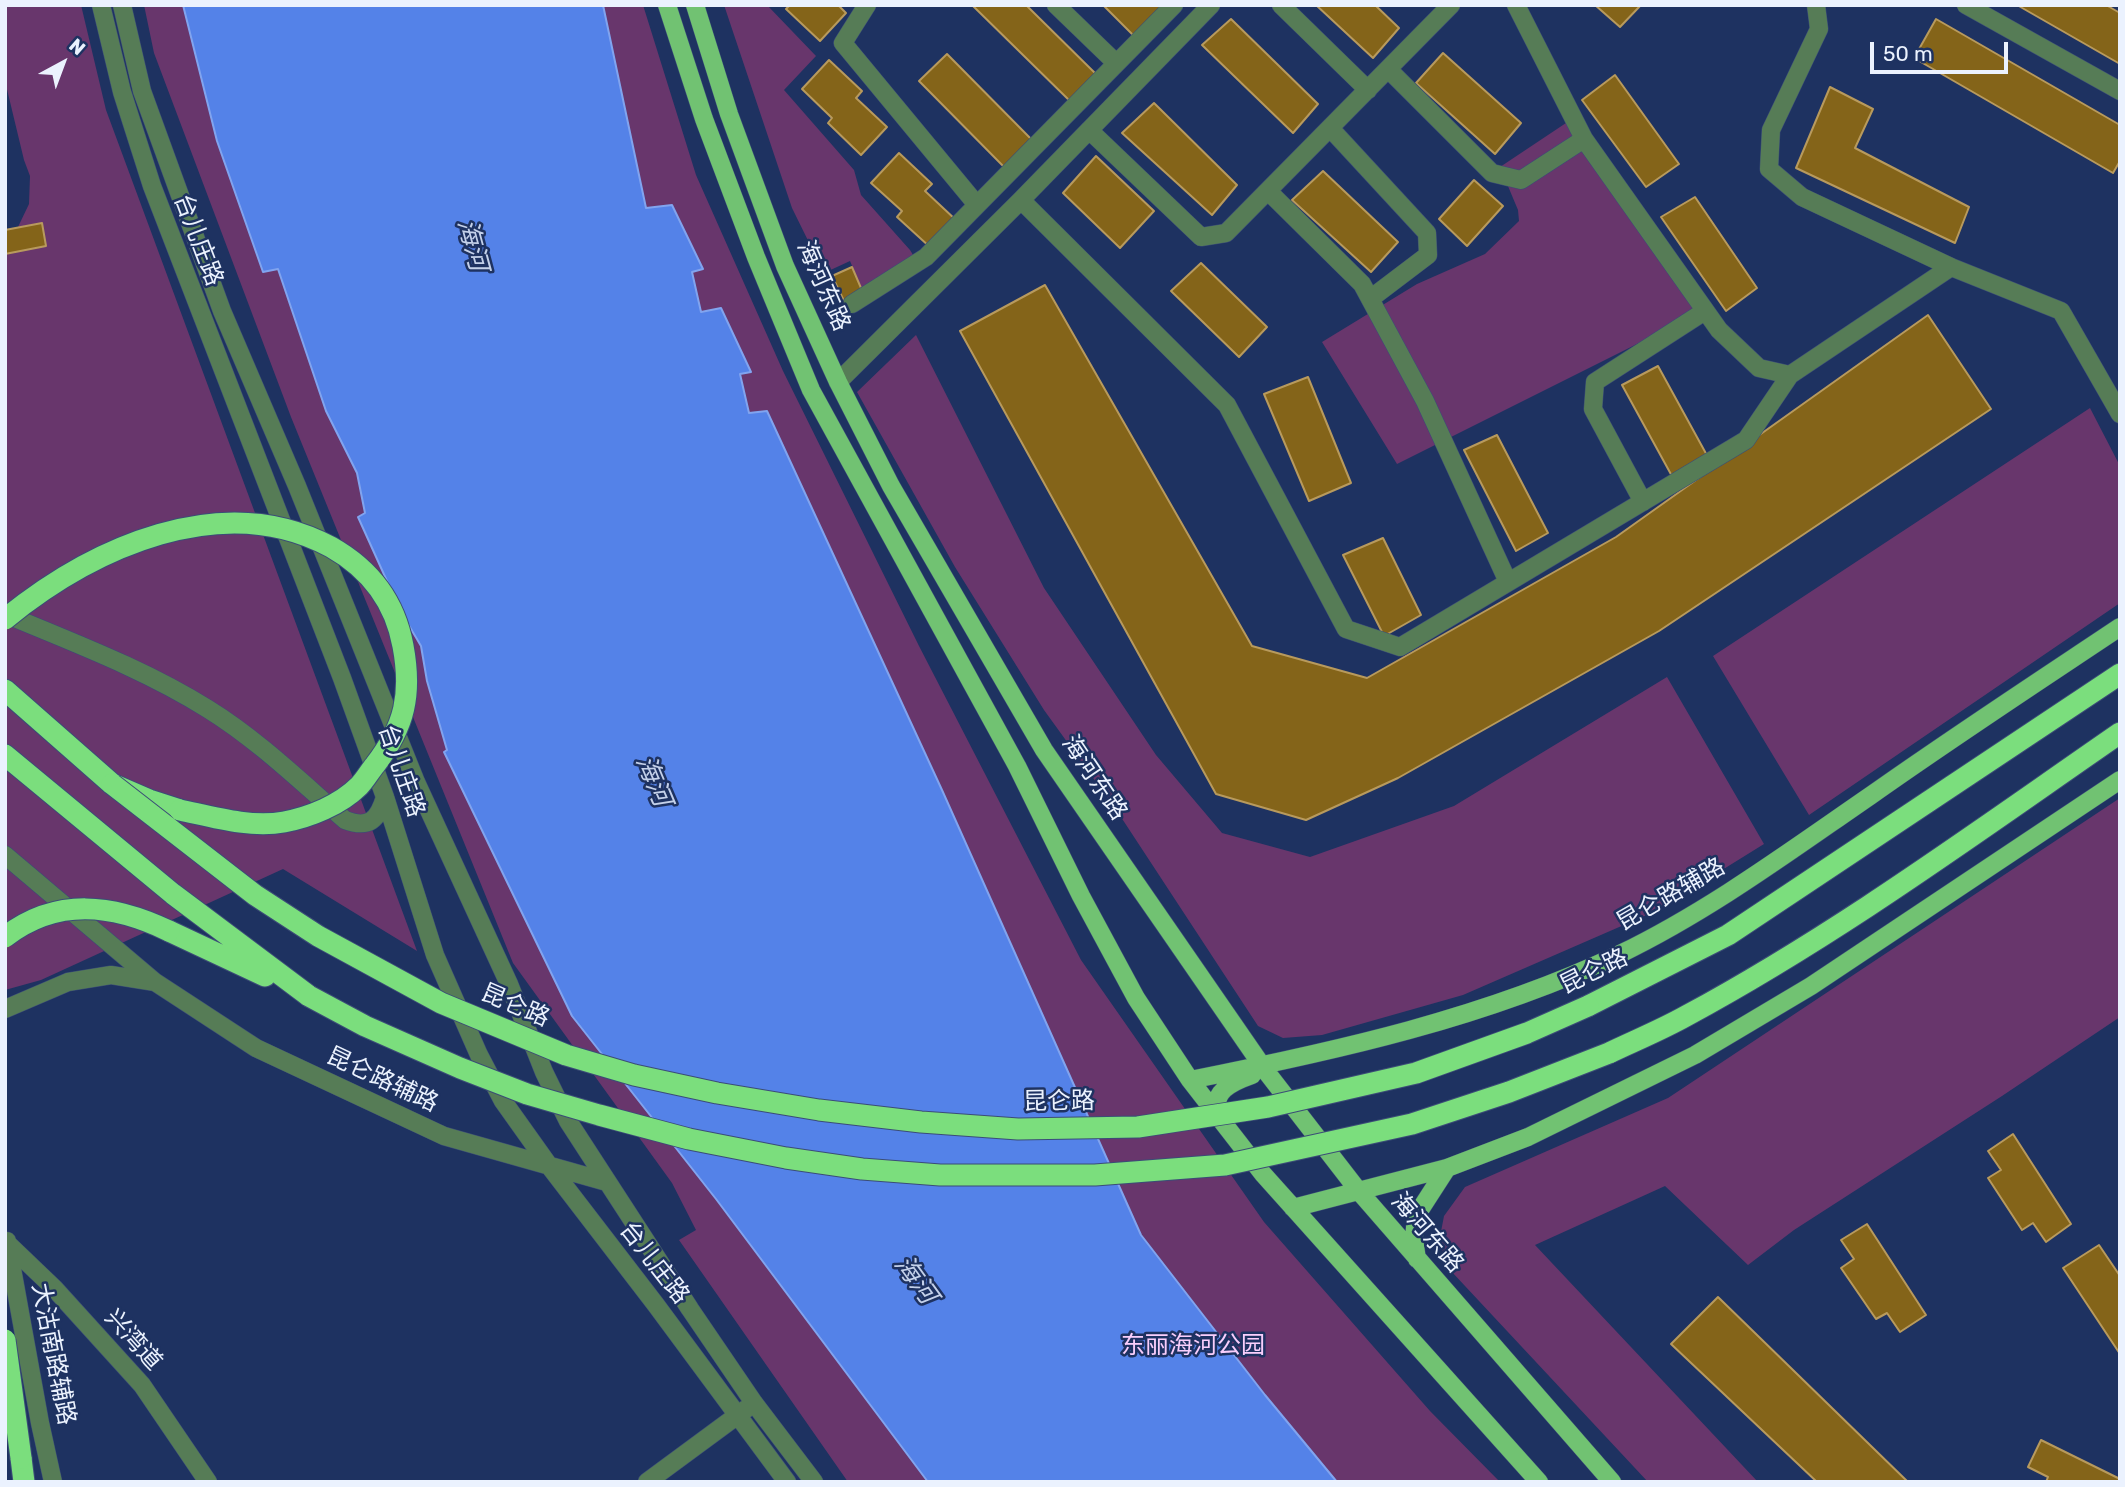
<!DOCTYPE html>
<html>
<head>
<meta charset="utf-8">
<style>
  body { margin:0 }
  #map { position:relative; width:2125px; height:1487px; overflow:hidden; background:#1e3261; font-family:Rubik,sans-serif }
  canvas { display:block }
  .frame { position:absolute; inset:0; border:7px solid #ebf2fe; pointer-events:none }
  .north { position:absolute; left:28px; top:28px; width:70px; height:70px; -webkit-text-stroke:5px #1e3261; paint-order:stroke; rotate:41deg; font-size:19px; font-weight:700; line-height:28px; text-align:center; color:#ebf2fe }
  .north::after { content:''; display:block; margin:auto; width:24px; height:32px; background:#ebf2fe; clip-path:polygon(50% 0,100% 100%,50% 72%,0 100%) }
  .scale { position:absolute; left:1870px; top:42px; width:138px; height:32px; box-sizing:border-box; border:4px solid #ebf2fe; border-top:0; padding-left:9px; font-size:21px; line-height:24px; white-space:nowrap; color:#ebf2fe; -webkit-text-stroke:5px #1e3261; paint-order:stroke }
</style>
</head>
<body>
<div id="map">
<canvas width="2125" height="1487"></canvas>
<div class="frame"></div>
<div class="north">N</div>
<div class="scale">50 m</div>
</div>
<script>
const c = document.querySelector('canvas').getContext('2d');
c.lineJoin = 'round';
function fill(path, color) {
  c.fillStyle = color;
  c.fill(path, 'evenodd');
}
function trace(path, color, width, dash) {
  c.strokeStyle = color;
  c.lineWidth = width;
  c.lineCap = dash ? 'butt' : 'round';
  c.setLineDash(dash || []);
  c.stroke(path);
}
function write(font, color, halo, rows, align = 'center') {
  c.font = font + ' Rubik,"Noto Sans SC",sans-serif';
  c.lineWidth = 5;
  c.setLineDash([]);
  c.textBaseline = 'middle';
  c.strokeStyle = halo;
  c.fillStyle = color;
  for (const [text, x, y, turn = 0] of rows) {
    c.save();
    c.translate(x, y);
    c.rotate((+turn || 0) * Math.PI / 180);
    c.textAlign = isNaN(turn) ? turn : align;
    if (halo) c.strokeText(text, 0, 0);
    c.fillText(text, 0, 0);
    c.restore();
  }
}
fill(new Path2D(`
  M5,5H81L106,110L417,951L283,869L41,980L5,990V254L46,246L42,223L18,227L29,204L30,176L24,160L5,81Z
  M144,5H643L696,175L783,371L919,646L1081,960L1264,1222L1430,1411L1500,1482H848L679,1240L696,1230L672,1183L513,963L291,417L154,53Z
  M724,5H767L816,56L784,90L854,170L861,195L910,250L918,263L867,301L850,261L824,273L792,208Z
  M1566,123L1697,314L1397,464L1322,342L1417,284L1485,254L1519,221L1518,210L1500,167Z
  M916,335L1044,588L1156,755L1222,833L1310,857L1454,806L1667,677L1764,844L1656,911L1463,995L1322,1035L1283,1038L1258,1026L1117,811L1044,710L955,567L857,392Z
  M2090,408L2120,466V603L1809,815L1713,656Z
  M2120,798V1017L2002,1096L1794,1230L1748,1265L1665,1186L1535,1245L1758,1482H1648L1451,1271L1439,1242L1444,1216L1465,1187L1668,1098Z`), '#68366c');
const water = new Path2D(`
  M183,5H603L646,208L672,205L703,269L692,272L701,312L721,308L751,372L740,374L749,413L767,411L942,790L1141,1235L1265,1395L1337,1482H928L716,1199L572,1016L444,752L447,750L427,681L421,646L401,612L358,517L365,513L357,473L326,411L278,269L263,272L217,141Z`);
fill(water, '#5482e8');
trace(water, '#81a4ef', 2);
const building = new Path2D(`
  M790,5H838L846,13L820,41L786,9Z
  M972,5H1026L1100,78L1074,105Z
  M1103,5H1157L1165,12L1138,40Z
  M1316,5H1375L1399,28L1373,58Z
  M1595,5H1641L1620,27Z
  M2017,5H2106L2120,13V64Z
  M1231,19L1318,104L1293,133L1202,45Z
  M1936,19L2120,125V161L2113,173L1914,58Z
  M1443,53L1521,123L1495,154L1416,83Z
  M947,54L1036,144L1008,171L919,81Z
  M829,60L862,91L856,98L887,127L861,155L828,123L832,118L802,89Z
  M1615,75L1679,164L1646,187L1582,100Z
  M1830,87L1873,109L1855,148L1969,207L1955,243L1796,168Z
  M1154,103L1237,185L1212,215L1122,133Z
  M899,153L932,184L925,191L957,221L931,248L897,217L902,211L871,183Z
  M1096,156L1154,211L1120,248L1063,193Z
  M1323,171L1398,242L1371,272L1292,200Z
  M1474,180L1503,206L1467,246L1439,219Z
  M1695,197L1757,288L1726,311L1661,217Z
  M42,223L46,246L5,254V230Z
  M1201,263L1267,327L1239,357L1171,291Z
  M852,267L864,295L845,303L832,276Z
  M1045,285L1252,646L1367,678L1616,537L1928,315L1991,409L1659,631L1398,778L1306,820L1216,794L960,331Z
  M1658,366L1709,459L1673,478L1622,385Z
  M1308,377L1351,483L1309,501L1264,394Z
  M1497,435L1548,533L1516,551L1464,450Z
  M1383,538L1421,615L1384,636L1343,555Z
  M2013,1134L2071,1224L2046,1242L2033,1223L2022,1230L1988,1178L2001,1170L1988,1151Z
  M1867,1224L1926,1315L1900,1332L1887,1313L1876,1319L1841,1268L1854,1259L1841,1240Z
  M2099,1245L2120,1276V1354L2063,1268Z
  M1718,1297L1908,1482H1817L1671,1344Z
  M2041,1440L2120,1479V1482H2046L2048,1477L2028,1467Z`);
fill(building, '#846419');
trace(building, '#b89a5d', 2);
const minor = new Path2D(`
  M101,5L122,92L152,186L342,678L385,797L435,955L479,1055L503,1101L550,1167L656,1305L787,1482
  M122,5L142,91L222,311L297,486L416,782L509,984L544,1072L568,1121L690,1309L754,1403L814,1482
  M867,5L843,43L977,205
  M1056,5L1116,63
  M1281,5L1368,90
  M1516,5L1584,139L1719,330L1759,368L1790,375
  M1816,5L1819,29L1771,130L1769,169L1802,197L1951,267L2061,311L2120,414
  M1966,5L2120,91
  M1388,69L1492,173L1521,180L1584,139
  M1330,128L1427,233L1428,255L1370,299
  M1089,130L1201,237L1226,233L1451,5
  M1268,191L1362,284L1425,401L1508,582
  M1021,200L1227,405L1346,629L1400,647L1746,440L1790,375L1951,267
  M852,304L926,257L1174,5
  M838,382L1021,200L1211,5
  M1643,502L1593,409L1595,382L1705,311
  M5,614C74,643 144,669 208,709C258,740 301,782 345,820C369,829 378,820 385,797
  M5,855L155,982L256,1048L444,1136L607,1182
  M5,1009L68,982L111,975L155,982
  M7,1241L40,1423L53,1482
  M7,1243L54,1288L142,1385L208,1482
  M647,1482L746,1409`);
const major = new Path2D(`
  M667,5L704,119L756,257L811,390L1017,766L1081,896L1136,998L1190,1080L1263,1174L1539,1482
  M695,5L729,114L785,266L838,382L891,486L1044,750L1265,1070L1357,1189L1612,1482
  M1190,1080C1336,1051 1485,1018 1620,954C1709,911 1790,851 1870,796C1952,738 2036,683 2120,627
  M1219,1117C1209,1092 1232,1082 1252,1075
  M1293,1208L1447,1168L1528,1137L1695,1055L1811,986L2120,780
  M1417,1259L1414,1239L1416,1216L1447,1168`);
const highway = new Path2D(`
  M5,690L112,784L149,800L180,810
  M5,755L173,894L309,996
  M169,931L265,976
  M1588,1006L1728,935L2120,674
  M1609,1053C1634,1041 1661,1030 1686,1016C1838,934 1978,831 2120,733
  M21,1458L24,1482`);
trace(minor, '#3b4d77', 19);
trace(major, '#3b4d77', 19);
trace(highway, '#3b4d77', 23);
trace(minor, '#567c56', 18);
trace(major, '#71c272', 18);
trace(highway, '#7bde7d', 21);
const highwayBridge = new Path2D(`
  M5,619C92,548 222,488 331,547C370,569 395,602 403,646C412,694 405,726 375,765C370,771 365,780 359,786C340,805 310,817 284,822C250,828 213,817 180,810
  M112,784L255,895L318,936L441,1003L566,1055L634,1075L717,1093L819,1110L921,1122L1018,1129L1138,1127L1268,1107L1416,1073L1527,1033L1588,1006
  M5,937C57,897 113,904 169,931
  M309,996L365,1026L460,1068L527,1094L599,1115L689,1139L786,1158L862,1169L940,1175H1095L1225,1165L1412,1124L1509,1092L1609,1053
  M5,1340L21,1458`);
trace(highwayBridge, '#3b4d77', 23, []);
trace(highwayBridge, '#7bde7d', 21);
write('24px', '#ebf2fe', '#1e3261', [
  ["台儿庄路",198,240,69],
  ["海河东路",823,286,66],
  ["台儿庄路",401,771,71],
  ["海河东路",1094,778,56],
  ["昆仑路辅路",1671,895,-30],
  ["昆仑路",1594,972,-26],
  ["昆仑路",515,1006,23],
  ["昆仑路辅路",382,1080,25],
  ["昆仑路",1059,1102,-1],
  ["海河东路",1427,1233,49],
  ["台儿庄路",654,1263,52],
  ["兴湾道",133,1340,48],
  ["大沽南路辅路",53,1354,79]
]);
write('24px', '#f9cefc', '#1e3261', [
  ["东丽海河公园",1193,1346]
]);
write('italic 26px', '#c4d1ea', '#1e3261', [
  ["海河",472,245,75],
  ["海河",653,781,67],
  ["海河",915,1280,54]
]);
</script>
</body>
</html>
